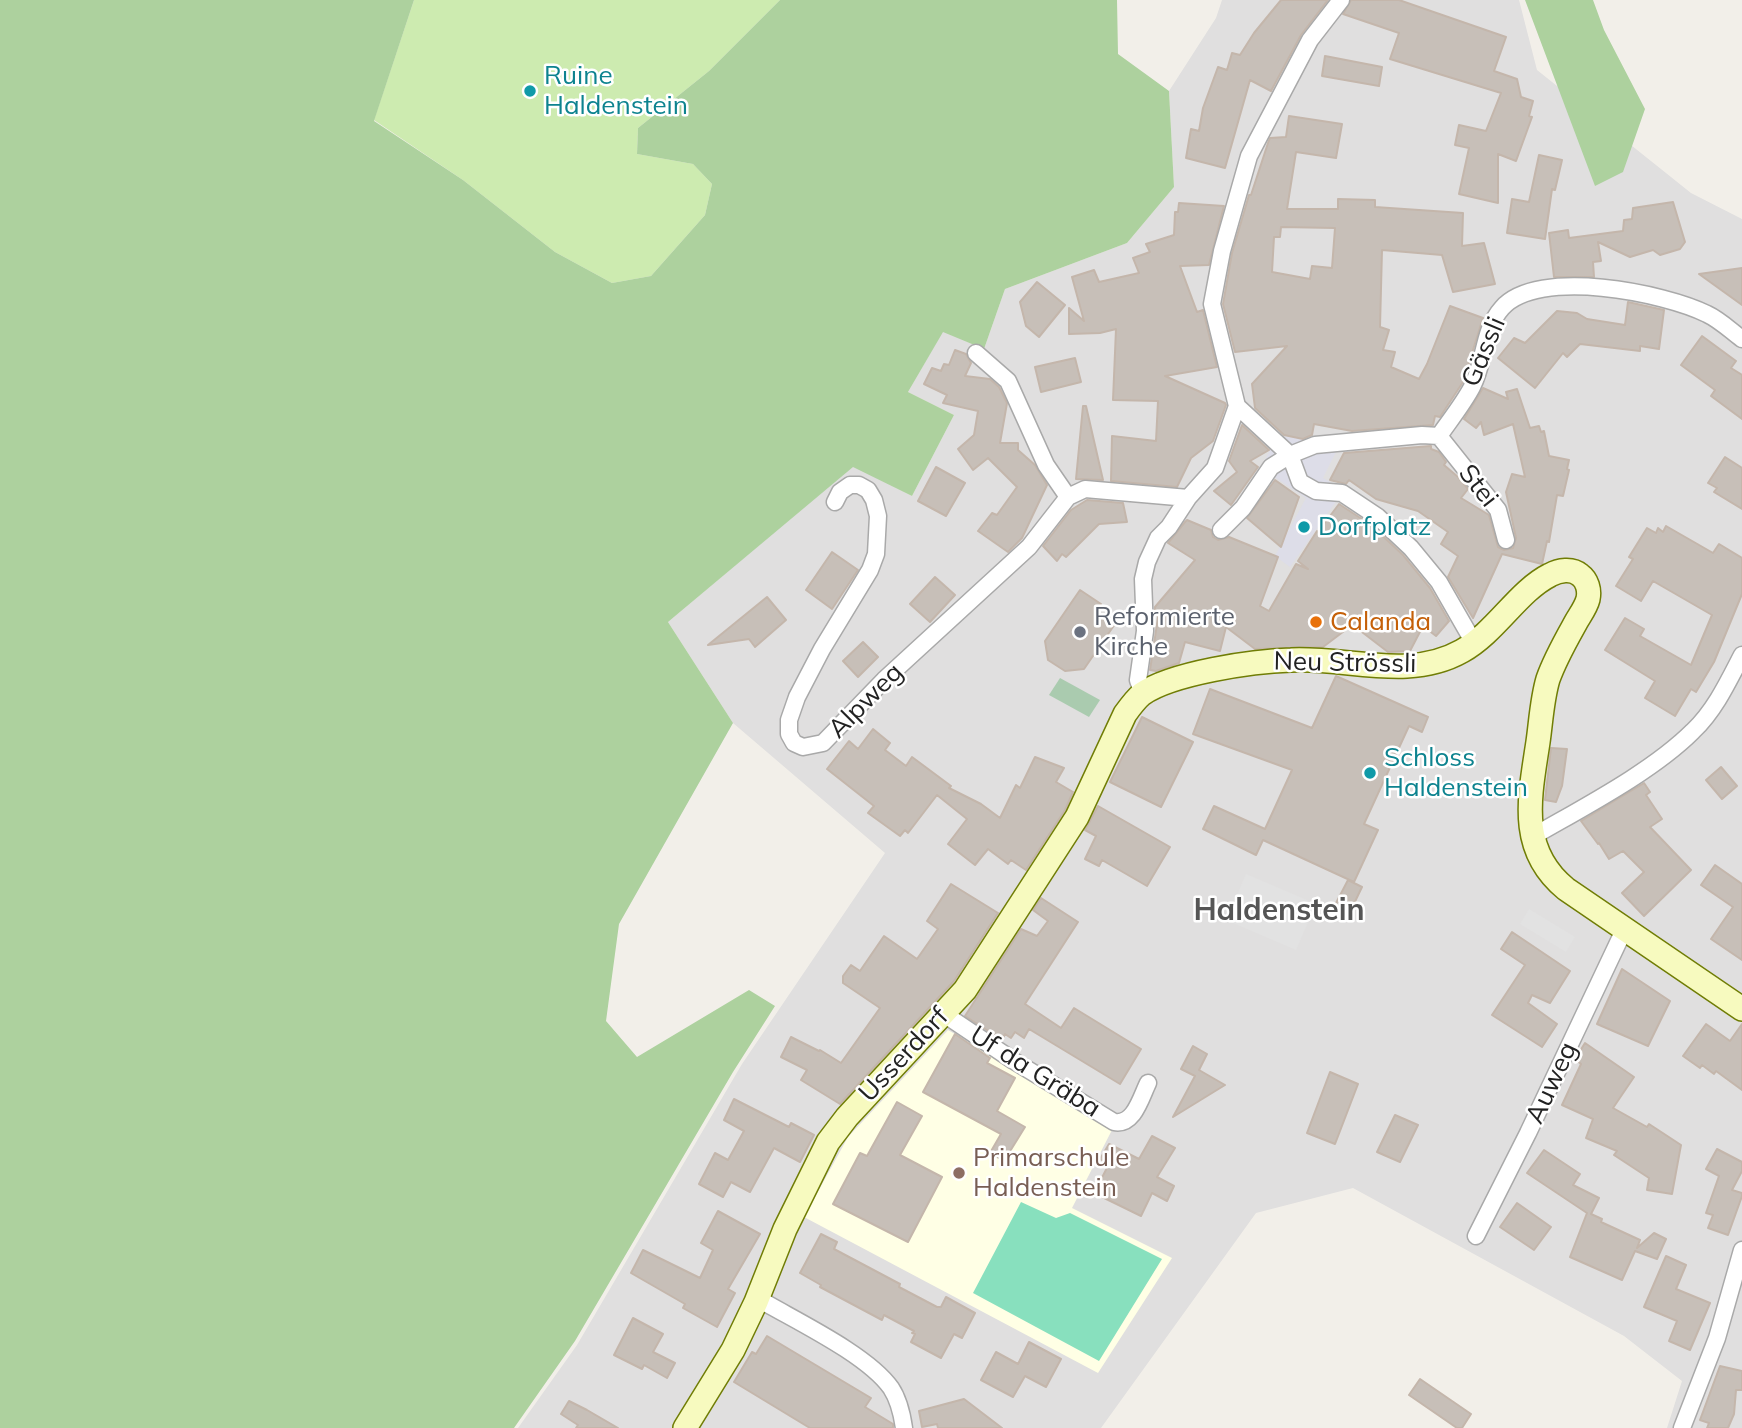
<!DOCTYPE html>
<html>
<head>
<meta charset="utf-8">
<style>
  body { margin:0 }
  canvas { display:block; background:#f2efe9 }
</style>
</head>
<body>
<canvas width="1742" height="1428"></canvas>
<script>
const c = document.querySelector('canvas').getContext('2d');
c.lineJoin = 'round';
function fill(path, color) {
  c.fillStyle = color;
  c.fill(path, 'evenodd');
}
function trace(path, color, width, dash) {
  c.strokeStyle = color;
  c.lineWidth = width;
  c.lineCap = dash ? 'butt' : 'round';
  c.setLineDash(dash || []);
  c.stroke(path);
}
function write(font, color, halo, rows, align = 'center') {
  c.font = font + ' Mulish,sans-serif';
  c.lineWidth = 5;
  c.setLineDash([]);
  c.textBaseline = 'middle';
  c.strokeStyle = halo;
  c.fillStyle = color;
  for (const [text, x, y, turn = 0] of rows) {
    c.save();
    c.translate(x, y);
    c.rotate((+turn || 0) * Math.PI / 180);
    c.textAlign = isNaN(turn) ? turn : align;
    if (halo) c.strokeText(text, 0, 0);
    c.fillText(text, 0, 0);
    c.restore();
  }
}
fill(new Path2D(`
  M1222,0H1519L1537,70L1691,193L1742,219V1428H1667L1682,1381L1624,1336L1353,1188L1256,1213L1101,1428H518L577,1345L742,1064L885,853L733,723L668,622L853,466L912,496L954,415L908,392L943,331L984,349L1005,289L1127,243L1174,187L1169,91L1216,18Z`), '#e0dfdf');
fill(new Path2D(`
  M948,1030L1113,1128L1072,1208L1172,1258L1098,1373L804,1217L848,1137Z`), '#ffffe5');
fill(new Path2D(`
  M414,0H780L709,71L638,128L637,154L693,164L712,184L705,215L651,276L612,283L555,252L463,180L374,120Z`), '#cdebb0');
fill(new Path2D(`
  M0,0H414L374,121L463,180L555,252L612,283L651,276L705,215L712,184L693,164L637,154L638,128L709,71L780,0H1117L1118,54L1169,91L1174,187L1127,243L1005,289L984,349L943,332L908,392L954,415L912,496L853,467L668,622L733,723L619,924L606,1021L637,1057L749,990L775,1006L733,1072L575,1341L514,1428H0Z
  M1525,0H1593L1604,30L1645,109L1623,172L1595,186Z`), '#add19e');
fill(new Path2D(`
  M1060,678L1100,700L1089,717L1049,695Z`), '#aacbaf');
fill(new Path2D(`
  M1021,1202L1056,1218L1070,1213L1162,1259L1099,1361L973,1293Z`), '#88e0be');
fill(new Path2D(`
  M1246,874L1316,904L1296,950L1226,920Z
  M1529,909L1575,937L1566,952L1520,924Z`), '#e2e2e2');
fill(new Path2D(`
  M1277,436L1341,442L1323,478L1344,490L1290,567L1275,556L1306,498L1261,468Z`), '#dddde8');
const building = new Path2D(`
  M1281,0H1328L1301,35L1271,91L1250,80L1225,168L1186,158L1191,129L1199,131L1203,108L1218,67L1227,70L1232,53L1240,55L1254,33Z
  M1351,0H1399L1506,37L1494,71L1517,79L1521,97L1533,101L1529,116L1532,117L1516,161L1498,154V203L1459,194L1469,148L1455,145L1459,125L1486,131L1501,93L1390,59L1399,33L1343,14Z
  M1325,56L1382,67L1379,86L1322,76Z
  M1289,116L1342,124L1336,158L1296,152L1287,209H1338V199L1375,200V207L1463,213L1462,246L1484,243L1495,284L1453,292L1442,255L1382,250L1380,327L1389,330L1383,350L1395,352L1391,367L1419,379L1427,364L1450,306L1483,318L1463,382L1440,417L1435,416L1433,425L1352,431L1314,424L1312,435L1303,439L1284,435L1255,408L1252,384L1287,346L1235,352L1223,304L1232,253L1249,195H1251L1268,143L1270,138L1286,137ZM1281,227L1335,228L1332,268L1312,266L1310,279L1272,272L1274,237H1280Z
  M1539,155L1562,160L1555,190L1552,189L1545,239L1507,233L1512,199L1529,202Z
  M1673,202L1685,242L1680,249L1660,255L1653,250L1630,257L1598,242L1601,261L1593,262L1594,277H1554L1549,233L1568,230L1569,238L1623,231L1624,220L1632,219L1633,208Z
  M1179,203L1224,206L1209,265L1180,266L1197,312L1203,310L1217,367L1165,376L1225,403L1226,405L1213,441L1191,458L1177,487L1111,481L1112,436L1156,441L1158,401L1113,400L1116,329L1100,333L1069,334V308L1084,321L1072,277L1094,270L1099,282L1139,273L1133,258L1150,252L1146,244L1174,235L1175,212H1178Z
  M1742,268V305L1699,274Z
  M1037,282L1065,305L1039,337L1026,326L1020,302Z
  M1628,302L1664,310L1659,349L1640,346V351L1580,344L1567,357L1563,353L1535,388L1498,358L1514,338L1525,343L1557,311L1577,313L1587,319L1625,325Z
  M1702,336L1736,361L1731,368L1742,375V419L1711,396L1715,390L1681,365Z
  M955,350L966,354L971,363L965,376L990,379L999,387L1007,403L1000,443H1018V450L1035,465L1047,485L1022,538L1008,552L978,531L992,513L997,515L1017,487L988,458L973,470L958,449L974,435L978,411L943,403L947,395L924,384L932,368L941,371L944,364L949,365Z
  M1075,358L1081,382L1041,392L1035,367Z
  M1483,388L1508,399L1506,392L1517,389L1530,428L1539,426L1541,432L1544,431L1549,456L1569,460L1567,469L1569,470L1563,496L1557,495L1549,542L1547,541L1542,564L1502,554L1473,618L1448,577L1458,556L1441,544L1448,532L1418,511L1376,499L1349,480L1346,484L1330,480L1344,453L1431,446V449L1439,452L1446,462L1444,465L1458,477L1468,489L1461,498L1489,515L1498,547L1504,550L1513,548L1516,538L1506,492L1512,474L1525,477L1513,424L1484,435L1481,422L1476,428L1464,419Z
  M1083,406H1086L1103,480L1076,479Z
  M1242,425L1269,450L1250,461L1258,467L1231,505L1214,491L1237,472L1229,461Z
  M1725,457L1742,468V509L1714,492L1717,488L1708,483Z
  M936,467L965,483L946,516L918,501Z
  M1275,480L1299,497L1281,547L1247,518Z
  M1087,500L1123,503L1127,522L1099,524L1066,557L1062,554L1057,561L1043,546L1071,510Z
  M1339,504L1371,525L1403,555L1430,588L1449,621L1436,636L1423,626L1410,651L1388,652L1358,629L1364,616L1323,647L1255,649L1226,627L1220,651L1185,642L1179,663L1156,671L1150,670L1159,611L1155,610V607L1195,560L1168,543L1185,522L1187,520L1211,530L1213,537L1218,540L1229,537L1278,557L1260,606L1269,611L1296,564L1308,569L1298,561L1317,531L1318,532Z
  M1666,526L1713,553L1719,544L1742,558V594L1714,662L1696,692L1691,689L1675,716L1645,698L1655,681L1605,650L1625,618L1644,629L1640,636L1691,665L1712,615L1653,581L1641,601L1616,586L1633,559L1629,557L1647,528L1656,533L1658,528L1663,532Z
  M832,552L858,570L832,609L806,590Z
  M935,577L955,595L930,622L910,604Z
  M1080,590L1101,604L1096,611L1115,624L1084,669L1065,671L1048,660L1045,641Z
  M767,597L786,620L755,647L749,639L708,645Z
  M863,642L878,657L858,677L843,661Z
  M1336,676L1428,717L1422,732L1409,726L1364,824L1378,830L1354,882L1263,840L1256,855L1203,829L1214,806L1265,829L1292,770L1193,734L1210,689L1312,728Z
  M1142,717L1193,742L1161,807L1110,782Z
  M873,729L890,743L885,750L906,766L912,757L951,786L949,788L981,804L1000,818L1016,785L1020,788L1035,757L1064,768L1056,782L1073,792L1065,810L1026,870L1011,860L1008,864L988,849L975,865L948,844L967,819L937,795L908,833L905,830L900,836L868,813L874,806L827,769L849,741L858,749Z
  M1551,748L1567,749L1562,786L1556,802L1545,800Z
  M1721,767L1737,786L1722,799L1706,780Z
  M1644,783L1650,792L1646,795L1662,819L1650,827L1691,870L1644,916L1622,893L1644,872L1623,851L1609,859L1599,843L1598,844L1581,821Z
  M1098,806L1170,847L1147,886L1102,860L1099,866L1085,859L1096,836L1085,830Z
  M1715,865L1742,884V960L1711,939L1733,907L1701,885Z
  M1348,880L1362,887L1350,912L1335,905Z
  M951,884L998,913L954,981L840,1104L801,1080L807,1070L781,1057L791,1037L819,1051L820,1050L841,1063L880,1008L843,983V976L851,965L860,971L884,936L917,959L938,929L927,921Z
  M1041,898L1078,922L1025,1004L1061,1028L1074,1008L1141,1049L1120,1084L1029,1029L1024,1038L1015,1032L1011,1038L1005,1034L1002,1040L965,1016L1021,929L1037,936L1048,921L1033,910Z
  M1512,932L1570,971L1550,1003L1532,995L1528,1003L1557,1024L1542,1047L1492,1015L1525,965L1501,949Z
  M1622,969L1670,1001L1648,1046L1597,1024Z
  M1706,1024L1730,1041L1742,1024V1090L1716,1071L1714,1074L1702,1065L1700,1068L1683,1056Z
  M955,1034L990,1058L987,1063L1015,1078L997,1111L1025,1127L1004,1161L990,1153L1001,1134L923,1092Z
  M1585,1043L1634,1077L1613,1108L1647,1127L1649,1124L1681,1145L1672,1194L1647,1190L1649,1178L1614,1155L1617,1151L1586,1138L1593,1119L1562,1105L1581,1064L1575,1059Z
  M1193,1046L1207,1054L1199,1070L1225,1085L1173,1117L1195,1076L1181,1069Z
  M1330,1072L1358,1084L1335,1144L1307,1133Z
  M734,1099L789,1127L791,1123L814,1135L800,1162L774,1148L750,1192L731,1182L723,1197L699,1184L715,1153L728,1160L744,1131L724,1120Z
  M897,1102L922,1116L900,1155L942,1177L908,1242L833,1204L860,1153L867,1156Z
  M1395,1115L1418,1125L1400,1162L1377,1152Z
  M1152,1136L1175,1148L1157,1177L1174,1186L1167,1201L1152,1193L1141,1216L1094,1193L1109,1164L1100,1159L1109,1144L1139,1159Z
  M1717,1149L1742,1162V1171L1732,1190L1742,1193V1196L1728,1235L1708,1228L1713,1215L1706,1213L1719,1176L1706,1169Z
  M1544,1150L1580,1174L1573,1185L1599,1198L1591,1214L1602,1219L1601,1222L1640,1240L1637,1248L1654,1233L1666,1239L1657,1259L1635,1251L1622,1280L1570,1257L1587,1213L1527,1173Z
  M1517,1203L1551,1227L1534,1250L1500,1227Z
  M718,1211L760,1234L728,1289L735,1293L717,1327L683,1308L685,1304L631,1273L643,1250L700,1278L713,1250L701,1243Z
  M821,1234L837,1242L834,1249L900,1284L899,1287L937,1307H941L946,1297L975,1313L962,1338L954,1334L941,1358L911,1342L915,1334L912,1333L914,1331L884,1315L882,1320L820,1287L821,1285L800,1273Z
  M1666,1256L1686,1265L1676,1289L1710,1303L1690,1350L1669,1341L1677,1321L1644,1307Z
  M633,1318L663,1334L653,1352L675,1363L667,1378L644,1365L642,1369L614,1355Z
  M767,1336L871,1398L865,1407L893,1424V1428H810L734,1382L752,1352L756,1354Z
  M1029,1342L1061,1359L1046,1387L1025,1376L1013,1397L981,1380L996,1352L1018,1364Z
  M1720,1366L1742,1371V1390H1736L1734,1414L1728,1428H1707L1709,1423L1700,1420Z
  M1420,1379L1471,1414L1462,1428H1457L1409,1395Z
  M964,1399L1002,1428H938L937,1424L922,1427L919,1411Z
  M569,1401L587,1410L618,1428H576L578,1425L561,1414Z`);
fill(building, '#c7bfb8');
trace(building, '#c4b6ab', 2);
const street = new Path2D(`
  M976,353L1008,381L1046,465L1068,497
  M1439,436L1498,510L1506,540
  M835,502L840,492L850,485H859L868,490L874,500L878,516L876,554L870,570L822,649L797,697L789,720V734L794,743L803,747L823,743L884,680L1029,547L1068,497L1085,489L1188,498
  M1221,530L1243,508L1271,467L1290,455L1237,406L1212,304L1222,251L1249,156L1310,40L1341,0
  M1474,643L1439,582L1411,548L1378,517L1342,493L1316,491L1300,482L1290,455L1315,445L1422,435L1439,436C1450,420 1463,404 1472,387C1485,362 1483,329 1502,308C1538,267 1665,293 1707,314C1720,320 1731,331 1742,339
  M1143,694L1138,680L1145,631L1143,579L1147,562L1158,538L1169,527L1188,498L1215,468L1237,406
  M1532,837C1582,808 1652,772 1693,731C1715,710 1728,682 1742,655
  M944,1014L1014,1061L1114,1122C1134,1126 1141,1097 1148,1083
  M1476,1236L1528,1133L1625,928
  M757,1298C794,1320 867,1354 891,1388C899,1400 902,1414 904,1428
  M1682,1428L1717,1338L1742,1250`);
const secondary = new Path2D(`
  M685,1428L733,1350L756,1302L785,1229L828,1142L847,1117L965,990L1077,817L1125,714C1130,707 1135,700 1142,694C1172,673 1253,661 1291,660C1348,657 1409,681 1462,651C1496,632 1518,591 1550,575C1559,570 1572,568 1580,575C1587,580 1590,590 1588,599C1586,607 1580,615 1576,622C1566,640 1555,659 1548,679C1542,699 1541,721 1538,742C1530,796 1517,849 1566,889L1742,1009`);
trace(street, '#a9a9a9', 19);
trace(secondary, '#707d05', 26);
trace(street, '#fff', 16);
trace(secondary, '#f7fabf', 23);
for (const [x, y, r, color] of [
  [530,91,7,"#0f9aa8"],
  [1304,527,7,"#0f9aa8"],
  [1316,622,7,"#e8710a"],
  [1080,632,7,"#6b7280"],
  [1370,773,7,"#0f9aa8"],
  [959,1173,7,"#8d6e63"]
]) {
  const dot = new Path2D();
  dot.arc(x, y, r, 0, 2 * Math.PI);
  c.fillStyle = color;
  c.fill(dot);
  trace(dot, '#fff', 2.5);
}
write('26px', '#0d838f', '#fff', [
  ["Ruine",544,76],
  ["Haldenstein",544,106],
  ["Dorfplatz",1318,527],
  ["Schloss",1384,758],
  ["Haldenstein",1384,788]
], 'left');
write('26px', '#222', '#fff', [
  ["Gässli",1484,352,-67],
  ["Stei",1478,486,52],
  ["Neu Strössli",1345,663,1],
  ["Alpweg",866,701,-45],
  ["Usserdorf",904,1055,-47],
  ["Uf da Gräba",1035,1072,32],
  ["Auweg",1552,1083,-65]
]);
write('26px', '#5b616d', '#fff', [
  ["Reformierte",1094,617],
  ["Kirche",1094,647]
], 'left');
write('26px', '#c56008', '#fff', [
  ["Calanda",1330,622]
], 'left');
write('26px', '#785e54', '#fff', [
  ["Primarschule",973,1158],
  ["Haldenstein",973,1188]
], 'left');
write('bold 30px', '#555', '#fff', [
  ["Haldenstein",1279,911]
]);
</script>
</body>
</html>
